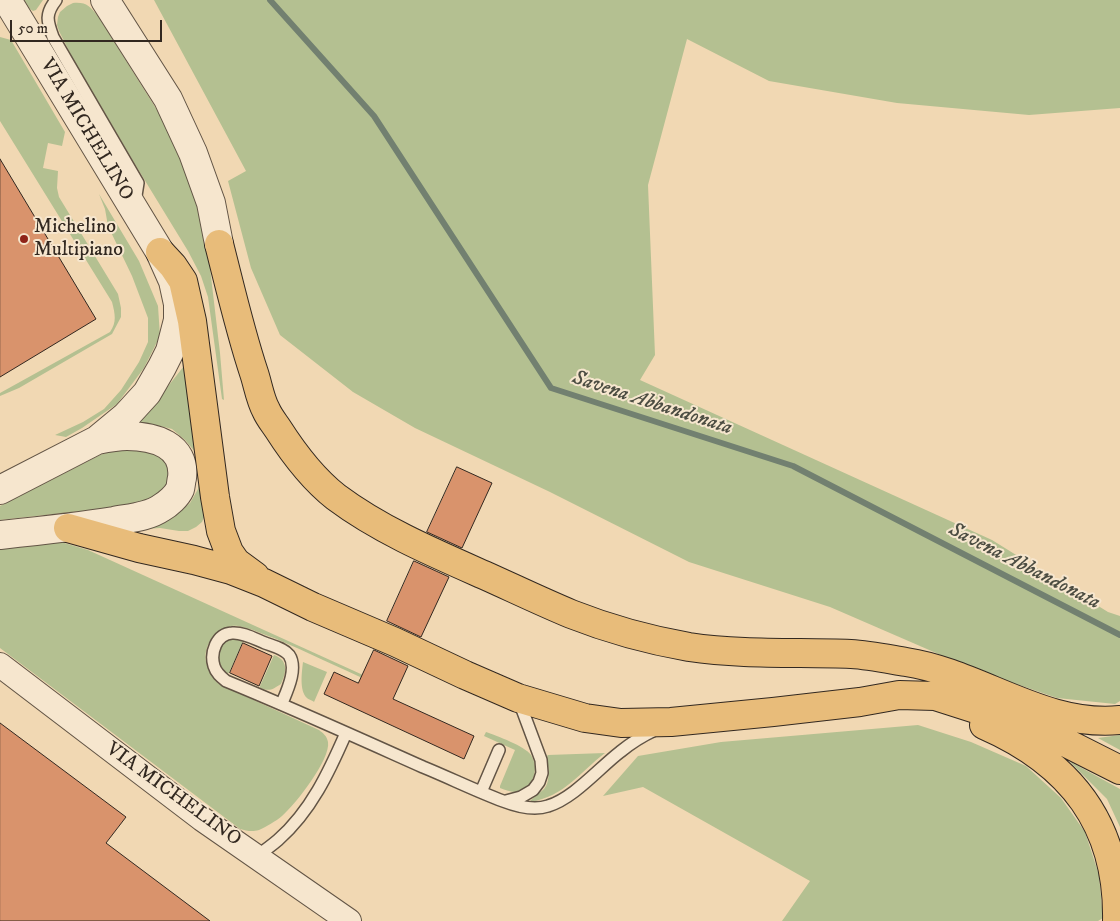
<!DOCTYPE html>
<html>
<head>
<meta charset="utf-8">
<style>
  body { margin:0 }
  #map { position:relative; width:1120px; height:921px; overflow:hidden; background:#f1d8b3; font-family:"IM FELL DW Pica",serif }
  canvas { display:block }
  .scale { position:absolute; left:10px; top:20px; width:152px; height:22px; box-sizing:border-box; border:2px solid #322820; border-top:0; padding-left:6px; font-size:15px; line-height:18px; white-space:nowrap; color:#322820; -webkit-text-stroke:4px #f6e6ce; paint-order:stroke }
</style>
</head>
<body>
<div id="map">
<canvas width="1120" height="921"></canvas>
<div class="scale">50 m</div>
</div>
<script>
const c = document.querySelector('canvas').getContext('2d');
c.lineJoin = 'round';
function fill(path, color) {
  c.fillStyle = color;
  c.fill(path, 'evenodd');
}
function trace(path, color, width, dash) {
  c.strokeStyle = color;
  c.lineWidth = width;
  c.lineCap = dash ? 'butt' : 'round';
  c.setLineDash(dash || []);
  c.stroke(path);
}
function write(font, color, halo, rows, align = 'center') {
  c.font = font + ' "IM FELL DW Pica",serif';
  c.lineWidth = 4;
  c.setLineDash([]);
  c.textBaseline = 'middle';
  c.strokeStyle = halo;
  c.fillStyle = color;
  for (const [text, x, y, turn = 0] of rows) {
    c.save();
    c.translate(x, y);
    c.rotate((+turn || 0) * Math.PI / 180);
    c.textAlign = isNaN(turn) ? turn : align;
    if (halo) c.strokeText(text, 0, 0);
    c.fillText(text, 0, 0);
    c.restore();
  }
}
fill(new Path2D(`
  M24,0H43L36,10L33,11L30,9Z
  M154,0H1120V108L1029,115L897,103L769,81L687,39L648,185L655,355L640,380L992,540L1108,612L1120,616V701L1115,704L1057,698L973,669L830,607L689,562L550,492L415,428L353,392L280,335L251,268L228,181L246,171Z
  M73,3C87,2 89,6 98,16L167,126L180,151L201,212L206,234L220,353L224,400L222,399L208,297L201,276L188,251L133,161L72,57L59,31L57,25L58,17L60,12L67,6Z
  M0,37L11,40L65,132L62,146L48,143L43,168L58,171L57,188L59,197L118,294L121,308V317L112,334L19,388L0,396V393L110,332C117,322 115,314 112,302L0,121Z
  M99,194L139,261L158,306L160,336L144,368L117,404L82,428L66,437L55,435L83,422L104,409L121,390L139,362L148,342V318L132,276L108,226L105,209Z
  M186,365L188,367L204,474L206,509L205,515L202,522L196,527L188,531H179L160,528L145,529L148,526L160,522L174,516L190,503L198,489L201,471L196,453L185,440L172,429L156,425L139,423L184,366Z
  M127,447L163,452L174,476L159,498L135,505L0,520V506L100,455Z
  M61,542L88,550L374,680L373,683C340,668 307,652 274,638C262,634 250,628 238,626C231,625 225,628 220,632C199,645 203,669 219,684L319,730C323,733 327,736 328,742C331,759 295,805 282,816C276,821 266,827 259,830C252,832 247,831 240,829L0,648V548Z
  M234,639L243,641L229,673H227C219,667 215,653 223,644C226,641 230,640 234,639Z
  M274,655C288,660 287,671 281,684C273,689 270,692 260,688V686Z
  M303,662L327,672L314,702C313,701 308,699 307,698C299,691 302,671 303,662Z
  M918,725L971,742L1026,766L1061,798L1085,832L1099,875L1103,918L1098,921H782L810,881L643,787L603,796L638,756L721,742Z
  M486,732C497,736 525,746 531,755C540,769 533,789 516,792C511,792 505,790 500,788V786L515,750L484,736Z
  M1120,735V750L1098,738Z
  M605,753C579,773 565,796 530,802L531,800C535,796 540,793 544,789C551,781 548,766 547,756L548,755Z
  M1069,761L1120,789V827L1107,799Z`), '#b4c091');
trace(new Path2D(`
  M270,0L374,116L551,388L793,466L1120,635`), '#728070', 6);
const building = new Path2D(`
  M0,159L96,319L0,377Z
  M457,467L492,483L462,548L427,532Z
  M414,561L449,577L421,637L387,621Z
  M243,643L272,656L259,686L230,673Z
  M374,650L408,666L393,699L474,736L464,759L324,694L334,672L358,683Z
  M0,723L126,817L106,843L210,921H0Z`);
fill(building, '#d9936c');
trace(building, '#322820', 1);
const service = new Path2D(`
  M56,0C45,14 47,21 53,37L138,183L135,202
  M282,703C287,691 298,668 289,655C283,648 273,646 265,643C255,639 243,632 232,633C216,634 210,653 214,666C216,673 221,677 226,681C292,708 358,738 423,767C450,778 476,791 503,801C516,806 534,811 548,806C574,798 598,769 620,752C631,743 642,736 655,730
  M481,792L499,750
  M506,801L521,797L533,790L539,782L542,773L541,760L519,701
  M257,856C264,851 271,846 278,840C311,811 329,772 346,733`);
const minor = new Path2D(`
  M0,665L202,819L349,921`);
const tertiary = new Path2D(`
  M105,0L168,99L193,153L211,203L219,244
  M0,490L97,440L126,416L147,393L162,367L170,351L178,320V304L173,281L160,252L7,0
  M0,535C38,531 76,527 114,521C129,518 148,517 161,508C168,504 177,496 180,489C181,486 181,481 182,478C186,445 154,436 127,436C117,436 107,438 97,440`);
const motorway = new Path2D(`
  M219,244C230,287 240,331 254,373C258,385 260,399 266,410C269,417 274,423 278,429C294,454 313,479 336,497C380,530 434,553 484,575C513,588 542,602 571,614C609,629 649,640 689,647C743,655 796,652 851,654C869,655 888,659 906,662C979,673 1044,728 1120,720
  M160,252L173,266L183,281L192,321L215,497L221,531L229,552L236,562L255,576
  M68,528L139,548L194,560L231,570L264,583L313,607L395,642L465,675L518,698L585,718L621,723L671,722L773,712L860,702L899,695L935,696L1035,728
  M1019,719L1120,770
  M984,725C1071,763 1119,825 1117,921`);
trace(service, '#625445', 14);
trace(minor, '#625445', 26);
trace(tertiary, '#625445', 30);
trace(motorway, '#322820', 30);
trace(service, '#f6e6ce', 11);
trace(minor, '#f6e6ce', 24);
trace(tertiary, '#f6e6ce', 28);
trace(motorway, '#e8bc7a', 28);
for (const [x, y, r, color] of [
  [24,239,5,"#8f2418"]
]) {
  const dot = new Path2D();
  dot.arc(x, y, r, 0, 2 * Math.PI);
  c.fillStyle = color;
  c.fill(dot);
  trace(dot, '#f6e6ce', 2);
}
write('20px', '#322820', '#f6e6ce', [
  ["VIA MICHELINO",86,130,59],
  ["VIA MICHELINO",173,795,36]
]);
write('20px', '#322820', '#f6e6ce', [
  ["Michelino",34,228],
  ["Multipiano",34,251]
], 'left');
write('italic 21px', '#4c4d42', '#f6e6ce', [
  ["Savena Abbandonata",652,404,18],
  ["Savena Abbandonata",1024,567,27]
]);
</script>
</body>
</html>
